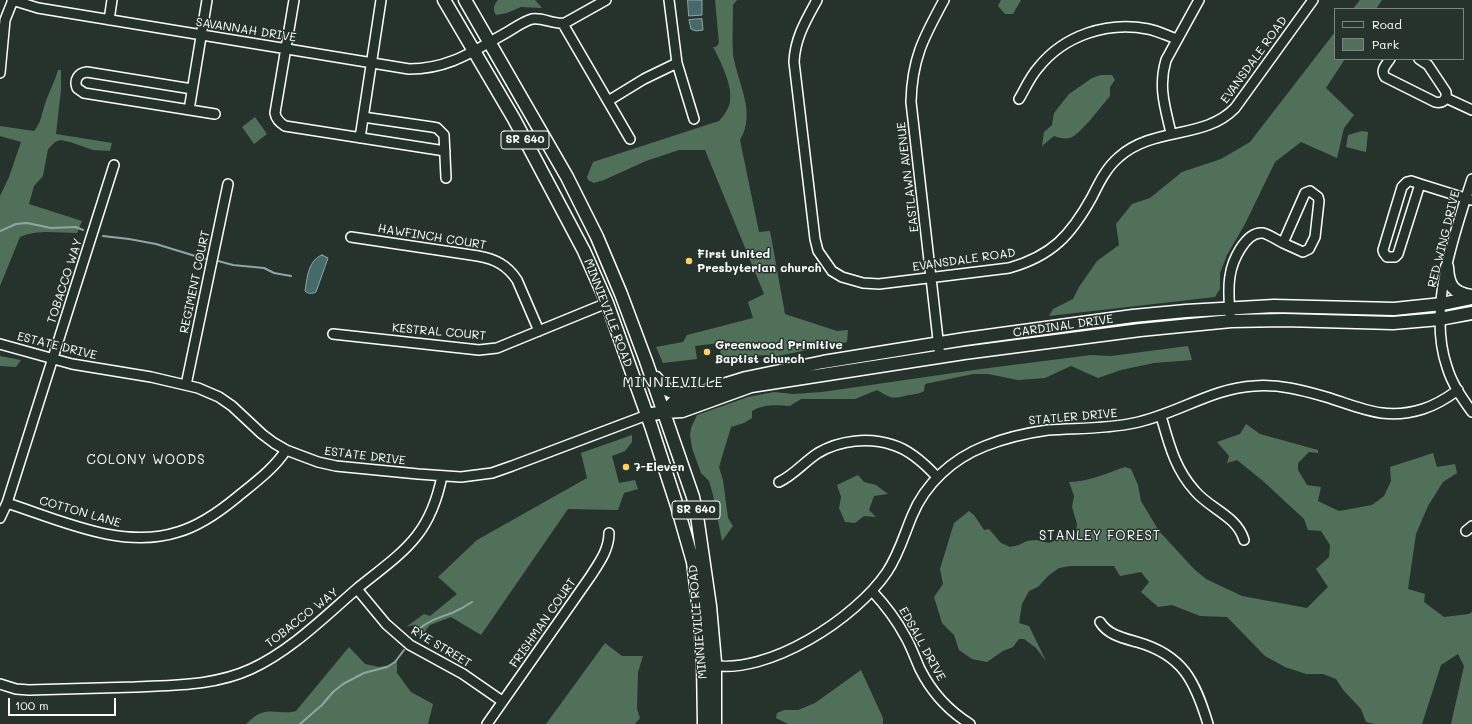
<!DOCTYPE html>
<html>
<head>
<meta charset="utf-8">
<style>
  body { margin:0 }
  #map { position:relative; width:1472px; height:724px; overflow:hidden; background:#26332d; font-family:Mali,sans-serif }
  canvas { display:block }
  .legend { position:absolute; left:1334px; top:8px; width:130px; height:52px; box-sizing:border-box; background:#26332d; border:1px solid #7d8581; margin:0; padding:5px 7px; list-style:none; font-size:12px; color:#fff }
  .legend li { display:flex; align-items:center; gap:8px; height:20px }
  .legend b { width:20px; border:1px solid #7d8581 }
  .scale { position:absolute; left:8px; top:698px; width:108px; height:18px; box-sizing:border-box; border:2px solid #fff; border-top:0; padding-left:5px; font-size:12px; line-height:14px; white-space:nowrap; color:#fff; -webkit-text-stroke:3px #26332d; paint-order:stroke }
</style>
</head>
<body>
<div id="map">
<canvas width="1472" height="724"></canvas>
<ul class="legend">
<li><b style="height:5px;background:#26332d"></b>Road</li>
<li><b style="height:11px;background:#517059"></b>Park</li>
</ul>
<div class="scale">100 m</div>
</div>
<script>
const c = document.querySelector('canvas').getContext('2d');
c.lineJoin = 'round';
function fill(path, color) {
  c.fillStyle = color;
  c.fill(path, 'evenodd');
}
function trace(path, color, width, dash) {
  c.strokeStyle = color;
  c.lineWidth = width;
  c.lineCap = dash ? 'butt' : 'round';
  c.setLineDash(dash || []);
  c.stroke(path);
}
function write(font, color, halo, rows, align = 'center') {
  c.font = font + ' Mali,sans-serif';
  c.lineWidth = 3;
  c.setLineDash([]);
  c.textBaseline = 'middle';
  c.strokeStyle = halo;
  c.fillStyle = color;
  for (const [text, x, y, turn = 0] of rows) {
    c.save();
    c.translate(x, y);
    c.rotate((+turn || 0) * Math.PI / 180);
    c.textAlign = isNaN(turn) ? turn : align;
    if (halo) c.strokeText(text, 0, 0);
    c.fillText(text, 0, 0);
    c.restore();
  }
}
fill(new Path2D(`
  M498,0H535L542,8L521,7L507,13L496,15C492,9 494,5 498,0Z
  M715,0H737L733,5C733,21 732,38 733,54C737,83 757,112 740,140L759,232L770,231L785,314L837,331L848,330L847,342L773,357L767,355L750,356H721L719,343L695,346L697,359L663,363L656,347L683,342L687,335L753,318L748,302L764,294L705,150H679L646,161L604,180L594,183L588,180L587,177L593,162L719,121C724,115 729,109 730,101C733,86 720,60 713,47H716L719,43Z
  M1001,0H1021L1013,14H1005L998,6Z
  M1360,0H1382L1376,9H1353Z
  M1335,32V59H1345L1326,88L1354,115L1344,128L1337,158L1301,142L1275,162L1245,224L1227,255L1220,273V289L1215,297L1049,316L1053,309L1073,299L1079,287L1097,261L1119,245L1116,224L1132,204L1150,198L1182,172L1221,159L1250,142Z
  M58,70H61V90L56,134L112,143L110,151L93,150L70,142L60,140L55,142L48,149L43,176L34,186L29,204L82,221L77,233C59,233 37,229 20,237L0,286V196L9,177L21,142L0,136V126L34,131C42,122 42,111 46,101C50,90 55,81 58,70Z
  M1101,75H1112L1115,80L1110,87V96C1102,105 1081,134 1070,138C1065,139 1059,138 1054,136L1042,146L1044,132L1052,125L1054,113L1069,94L1092,78Z
  M255,117L267,134L254,144L242,127Z
  M1362,131L1368,132L1366,152L1346,147L1348,135Z
  M1188,346L1192,360L1154,363L1121,370L1098,378L1071,366L1045,378L1018,380L988,374H973L925,384L924,391C919,394 915,394 909,395C892,399 892,399 877,390L855,399H801L790,406C777,405 763,404 752,411V418L744,423L731,427L719,467L723,480L728,518L733,526L722,541L713,495L709,481L701,473L692,448L690,435L691,428L697,415L748,397L774,392L793,394L822,392L981,369L1091,355L1111,356Z
  M0,356L21,360L16,367L0,366Z
  M1246,424L1260,434L1318,450V453L1309,452L1298,463V470L1307,485L1321,487L1318,501L1339,511L1372,505L1384,496L1391,481L1390,467L1433,453L1437,467L1455,464L1457,473L1443,482L1428,506L1416,534L1408,589L1425,594L1424,602L1444,617L1469,614L1472,612V724H1451L1464,666L1458,654L1441,665L1422,724H1375L1366,722L1361,709L1344,691L1336,679L1323,674H1306L1285,667L1265,656L1227,617L1200,616L1172,605L1158,607L1141,592L1149,582L1141,572L1120,576L1114,566H1070L1059,568L1048,576L1038,587L1029,591L1022,604L1019,623L1029,626L1046,661L1036,648L1024,639H1019L1013,647L1003,651L987,662L972,659L959,650L954,635L942,623L934,597L943,584L940,569L954,523L969,511L974,515L984,530L989,529L1001,543L1010,547L1019,545L1027,541L1036,540L1049,543L1076,532L1077,524L1072,507L1074,496L1069,482C1088,482 1107,473 1125,467L1131,469L1138,485L1141,501L1159,531L1194,569L1206,579L1242,596L1307,608L1328,587L1316,569L1329,557L1330,545L1321,531L1308,530L1304,519L1263,481L1237,460L1227,463L1229,456L1217,442L1240,434Z
  M632,435V442L625,451L612,456L619,483L635,480L638,489L624,493L618,510L568,509L481,635L451,617L430,625L420,637L413,625L406,627L424,614L430,616L457,594L438,577L477,540L587,478L581,453Z
  M858,475L864,482L876,485L888,494L874,496L869,510L876,517L864,516L855,523L845,522L839,508L841,497L837,485Z
  M605,643L622,656H643L638,672L637,709L640,718L635,724H546Z
  M349,647L365,664L379,667L390,665L397,659V673L411,692L433,704L428,724H246C250,721 254,716 259,714C271,708 284,715 296,711Z
  M861,670L883,718V724H788L776,718L777,713L784,710H798L815,703Z`), '#517059');
const water = new Path2D(`
  M688,0H702V15L689,16Z
  M702,19L703,30L696,31L691,29L689,20Z
  M322,255L328,258L316,292C312,294 308,294 305,291C307,279 308,260 322,255Z`);
fill(water, '#466a6a');
trace(water, '#90a6a6', 1);
trace(new Path2D(`
  M0,231L16,224L27,223L51,228L76,227L83,230
  M103,236L129,239L156,244L205,259
  M218,261L233,265L264,268L274,273L291,276
  M414,634C424,622 438,618 452,613C459,610 466,606 472,602
  M300,724L322,705L333,692L343,684L364,673L387,667L395,662L404,650`), '#90a6a6', 2);
const minor = new Path2D(`
  M12,0L38,8L409,69C448,69 472,52 504,34C513,29 522,22 532,19C543,17 554,25 565,23L606,0
  M294,0L275,113C276,119 279,122 285,126L445,151
  M817,0C806,20 795,38 794,62L815,239L818,251L832,271L842,277L863,283L879,284L1009,268C1052,256 1071,235 1092,197C1099,183 1106,168 1119,157C1154,126 1204,140 1235,108L1313,0
  M109,20L112,0
  M563,24L630,139
  M1390,59C1386,65 1380,70 1385,77L1435,102C1442,104 1447,100 1446,92L1428,65L1419,59
  M677,63L694,119
  M0,73L5,20L13,0
  M192,89L87,72C78,73 74,80 77,88L84,93L215,114
  M1446,98L1472,110
  M1019,99C1025,89 1030,77 1038,68C1064,35 1108,21 1148,29C1158,31 1168,36 1177,39
  M608,101L644,79L677,63L669,0
  M189,110L207,0
  M363,117L432,127L437,128L444,135L446,178
  M1171,133C1165,107 1158,87 1166,60L1199,0
  M360,138L381,0
  M1472,179C1454,235 1427,309 1447,367C1452,384 1462,398 1472,412
  M1411,181L1420,184L1398,254L1395,257H1387L1384,253L1383,250L1402,187L1407,182Z
  M1420,184L1471,200
  M1310,191L1318,197L1319,201L1315,237L1309,249L1303,252L1283,243L1305,193Z
  M351,237L478,256C495,259 507,265 517,280L539,331
  M1230,314C1229,302 1228,288 1230,276C1232,262 1245,231 1263,233C1270,235 1277,240 1283,243
  M333,334L479,350L497,348L607,303
  M0,344L72,364L151,377L198,388L219,397L232,406L262,434L274,443L286,450L318,462L336,466L418,474L461,477L492,473L512,466L647,415
  M940,357L911,102C912,58 924,37 944,0
  M186,385L228,184
  M1161,416C1169,444 1175,469 1195,491C1210,509 1237,516 1244,540
  M779,482C794,475 804,462 818,453C840,440 869,437 893,445C910,450 925,464 937,477
  M7,503C60,520 122,550 178,532C199,526 219,512 236,498C253,484 274,469 286,450
  M0,518L7,503L114,165
  M1466,531L1472,526
  M357,589L386,624L410,645L463,674L502,701
  M872,591C885,605 896,619 905,636C911,646 915,658 920,669C931,691 949,711 970,724
  M1100,622C1108,635 1123,638 1137,642C1183,655 1195,681 1208,724
  M710,665C768,676 856,618 887,572C899,554 904,535 912,516C925,484 952,459 985,446C1005,438 1026,433 1048,430C1077,428 1106,429 1134,423C1175,415 1212,388 1254,386C1279,384 1302,390 1326,397C1362,408 1385,421 1423,409C1436,405 1447,398 1458,390
  M0,684L16,689L29,690C64,689 99,688 135,687C174,685 214,686 251,669C292,650 325,616 359,587C404,551 430,536 442,476
  M487,724L590,577C599,563 609,550 609,533`);
const major = new Path2D(`
  M444,0L514,119L584,251L607,303L651,426L677,506L693,562L699,611L703,663L704,724
  M465,0L567,177L597,237L621,294L646,361L693,497L697,516L710,606L715,662V724
  M1447,267C1448,286 1453,293 1472,296
  M656,378C665,391 675,396 691,393
  M664,412L673,403L720,386L746,378L823,362L965,339L1133,316L1186,311L1274,306L1394,309L1442,304L1472,298
  M647,415L664,412L682,411L751,386L964,353L1140,330L1231,321L1284,320L1393,323L1440,319L1472,313`);
trace(minor, '#fff', 12);
trace(major, '#fff', 15);
trace(minor, '#26332d', 9);
trace(major, '#26332d', 12);
for (const [x, y, r, color] of [
  [689,261,4,"#ffd166"],
  [707,352,4,"#ffd166"],
  [626,467,4,"#ffd166"]
]) {
  const dot = new Path2D();
  dot.arc(x, y, r, 0, 2 * Math.PI);
  c.fillStyle = color;
  c.fill(dot);
  trace(dot, '#26332d', 1.5);
}
for (const [x, y, w] of [
  [525,140,48],
  [696,510,48]
]) {
  const box = new Path2D();
  box.roundRect(x - w / 2, y - 9, w, 18, 3);
  c.fillStyle = '#26332d';
  c.fill(box);
  trace(box, '#fff', 1);
}
write('bold 11px', '#fff', null, [
  ["SR 640",525,140],
  ["SR 640",696,510]
]);
write('12px', '#fff', '#26332d', [
  ["SAVANNAH DRIVE",246,30,9],
  ["EVANSDALE ROAD",1254,60,-54],
  ["EASTLAWN AVENUE",908,177,-97],
  ["HAWFINCH COURT",432,237,9],
  ["RED WING DRIVE",1444,239,-76],
  ["EVANSDALE ROAD",964,260,-8],
  ["TOBACCO WAY",65,281,-72],
  ["REGIMENT COURT",195,282,-78],
  ["MINNIEVILLE ROAD",608,313,69],
  ["CARDINAL DRIVE",1063,326,-8],
  ["KESTRAL COURT",439,332,5],
  ["ESTATE DRIVE",57,346,14],
  ["STATLER DRIVE",1073,417,-5],
  ["ESTATE DRIVE",365,456,7],
  ["COTTON LANE",80,512,16],
  ["TOBACCO WAY",302,618,-38],
  ["MINNIEVILLE ROAD",698,622,-95],
  ["FRISHMAN COURT",543,623,-55],
  ["EDSALL DRIVE",922,644,61],
  ["RYE STREET",441,647,31]
]);
write('bold 12px', '#fff', '#26332d', [
  ["First United",697,254],
  ["Presbyterian church",697,268],
  ["Greenwood Primitive",715,345],
  ["Baptist church",715,359],
  ["7-Eleven",634,467]
], 'left');
c.letterSpacing = '1px';
write('13px', '#fff', '#26332d', [
  ["COLONY WOODS",146,460],
  ["STANLEY FOREST",1100,536]
]);
c.letterSpacing = '0px';
c.letterSpacing = '1px';
write('14px', '#fff', '#26332d', [
  ["MINNIEVILLE",673,383]
]);
c.letterSpacing = '0px';
</script>
</body>
</html>
